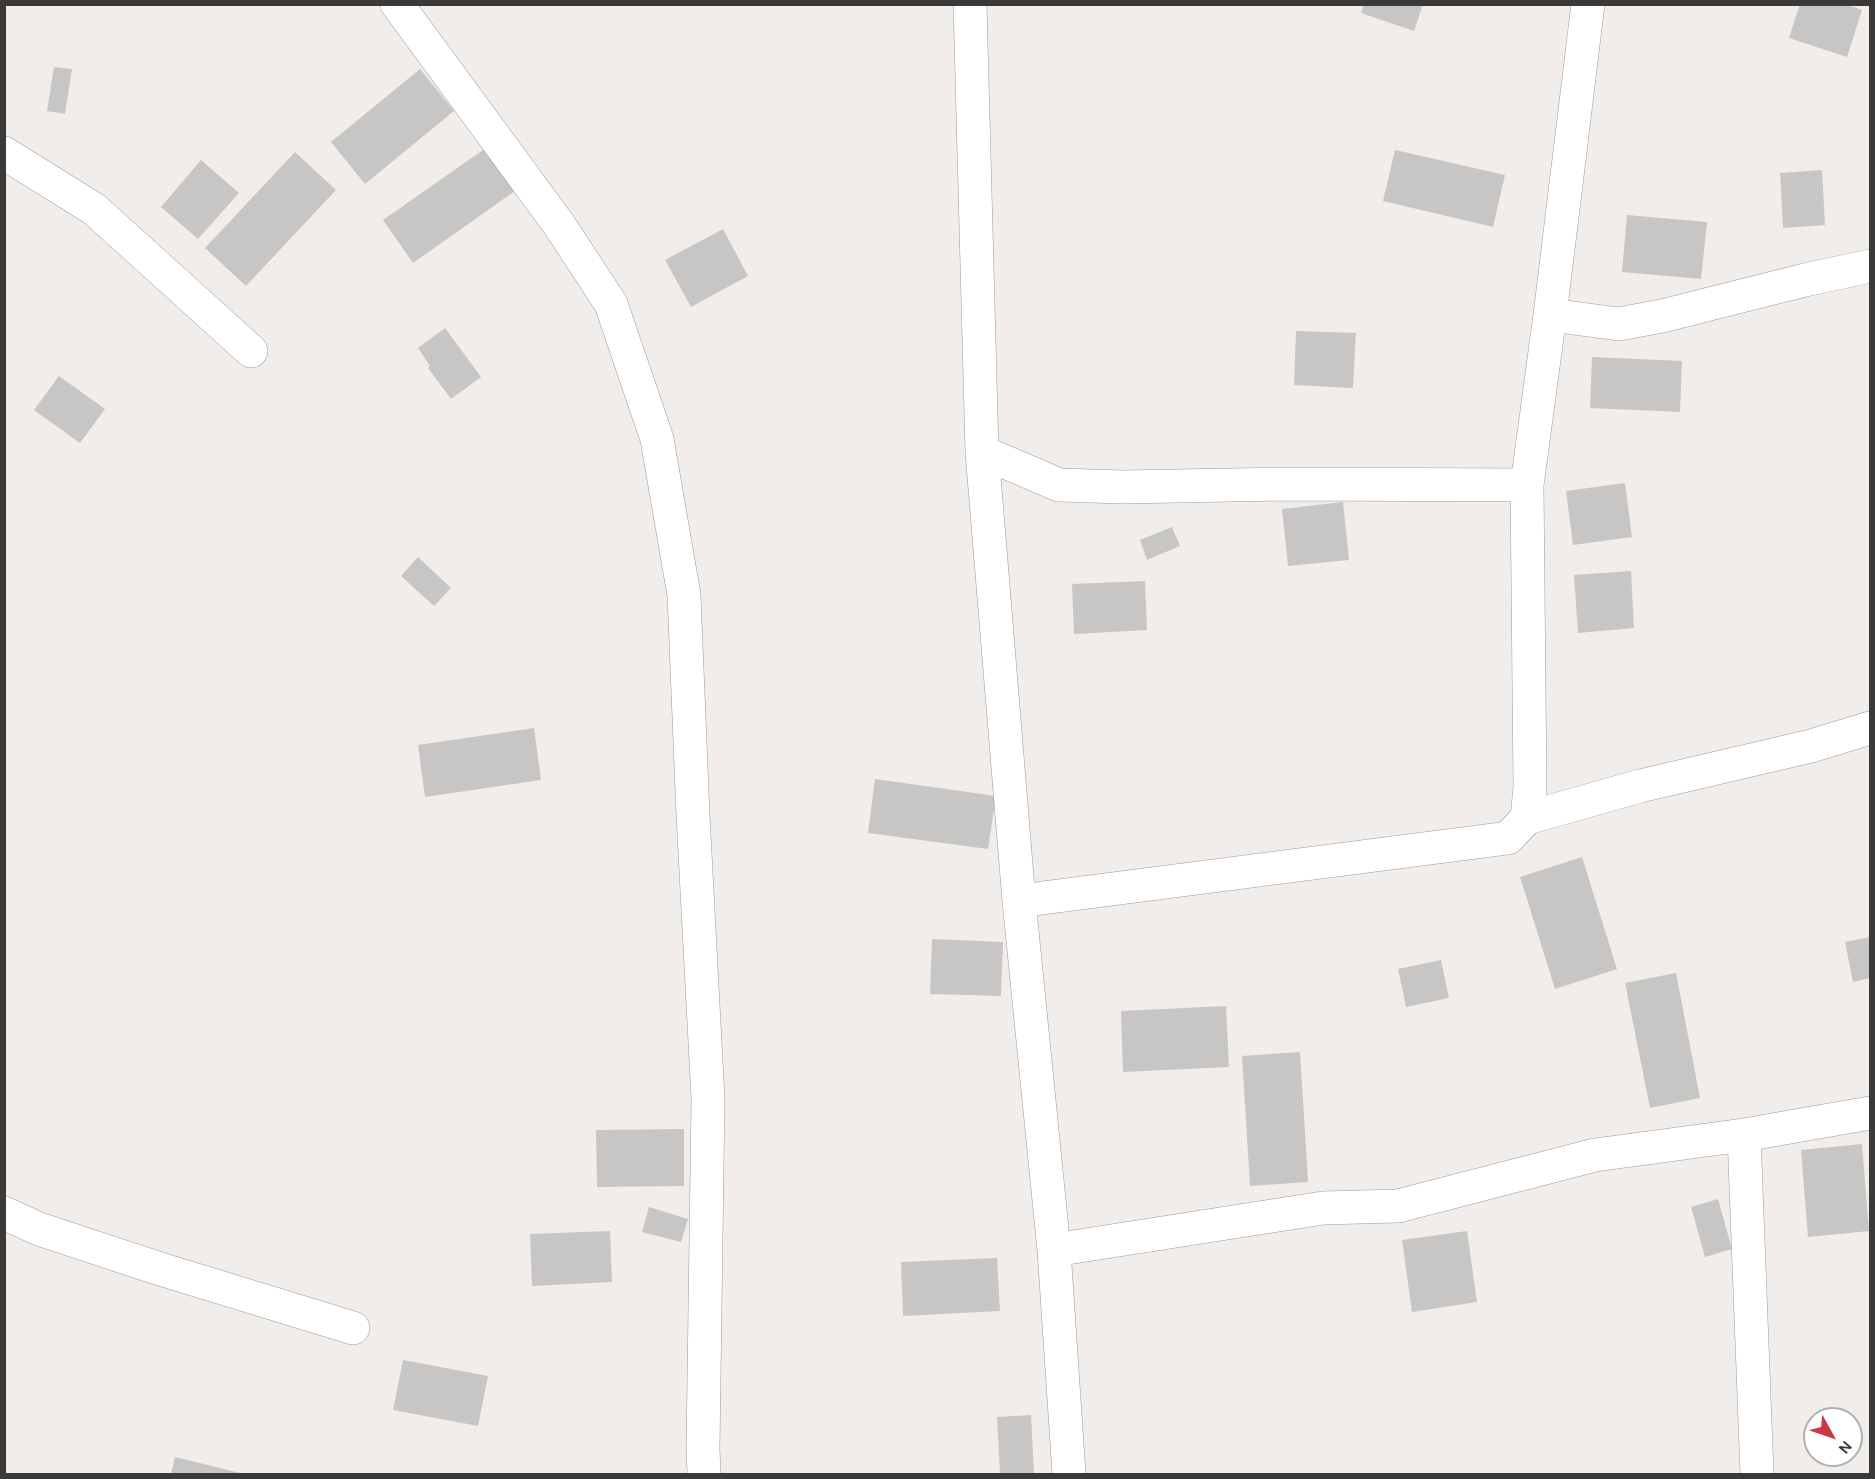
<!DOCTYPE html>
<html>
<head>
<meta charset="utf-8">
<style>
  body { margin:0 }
  #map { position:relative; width:1875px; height:1479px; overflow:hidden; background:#f0edeb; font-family:Karla,sans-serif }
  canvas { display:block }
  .frame { position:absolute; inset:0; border:6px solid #3b3a39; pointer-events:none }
  .north { position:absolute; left:1803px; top:1407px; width:60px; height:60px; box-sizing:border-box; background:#fff; border:2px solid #b1b0b0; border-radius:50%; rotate:130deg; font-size:16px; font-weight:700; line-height:24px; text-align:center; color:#3b3a39 }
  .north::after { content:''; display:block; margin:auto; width:21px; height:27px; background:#c93948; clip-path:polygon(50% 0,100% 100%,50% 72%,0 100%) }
</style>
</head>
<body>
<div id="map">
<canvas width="1875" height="1479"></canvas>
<div class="frame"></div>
<div class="north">N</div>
</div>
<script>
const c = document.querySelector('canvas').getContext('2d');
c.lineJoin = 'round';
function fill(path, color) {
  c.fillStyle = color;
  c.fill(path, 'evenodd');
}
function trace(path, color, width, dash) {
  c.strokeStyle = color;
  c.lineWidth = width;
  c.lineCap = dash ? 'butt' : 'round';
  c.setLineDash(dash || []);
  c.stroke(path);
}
fill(new Path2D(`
  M1364,4H1423L1414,31L1361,13Z
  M1800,4H1845L1862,10L1847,57L1789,38Z
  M54,67L72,69L65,114L47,111Z
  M420,69L454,111L365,184L331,142Z
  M493,143L522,186L413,263L383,220Z
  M1395,150L1505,175L1493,227L1383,201Z
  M295,152L336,190L246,286L205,248Z
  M201,160L239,193L198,239L161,207Z
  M1822,170L1825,225L1783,228L1780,173Z
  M1627,215L1707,222L1701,279L1622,272Z
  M723,229L748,276L691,307L665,260Z
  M445,328L481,377L451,399L428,368L430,366L418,348Z
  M1296,331L1356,333L1353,388L1294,385Z
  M1592,357L1682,361L1680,412L1590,408Z
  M59,376L105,409L80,443L34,410Z
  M1625,483L1632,537L1573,545L1566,491Z
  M1343,502L1349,560L1288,566L1282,509Z
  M1172,527L1180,546L1147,560L1140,540Z
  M418,557L451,588L434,606L401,576Z
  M1631,571L1634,628L1578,633L1574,575Z
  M1145,581L1147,630L1074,634L1072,584Z
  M534,728L541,780L425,797L418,745Z
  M875,779L996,796L988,849L868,833Z
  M1582,857L1617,969L1555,989L1520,877Z
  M1870,937V978L1853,982L1845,942Z
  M932,939L1003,942L1001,996L930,994Z
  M1441,960L1449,998L1406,1007L1398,969Z
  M1676,973L1700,1098L1650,1108L1625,983Z
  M1226,1006L1229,1067L1123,1072L1121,1011Z
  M1300,1052L1308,1182L1250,1186L1242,1056Z
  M684,1129V1186L597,1187L596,1130Z
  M1862,1144L1869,1231L1808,1237L1801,1150Z
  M1718,1199L1732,1249L1705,1257L1691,1207Z
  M649,1207L688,1219L681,1242L642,1232Z
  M610,1231L612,1282L532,1286L530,1234Z
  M1467,1231L1477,1302L1412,1312L1402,1240Z
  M997,1258L1000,1311L903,1316L901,1262Z
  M403,1360L488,1376L478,1426L393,1410Z
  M1031,1415L1034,1474H1000L997,1417Z
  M175,1457L244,1474H171Z`), '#c8c6c4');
const street = new Path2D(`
  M397,4L560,226L611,304L657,439L684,595L693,815L708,1099L703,1448L704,1474
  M970,4L982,452L1019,901
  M4,153L94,209L251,351
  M1550,315L1619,324L1662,316L1805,280L1870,266
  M982,452L1059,485L1123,487L1286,484L1527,485
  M1527,818L1640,786L1811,746L1870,728
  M1744,1135L1757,1474
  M4,1213L39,1229L157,1268L353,1328
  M1054,1250L1323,1208L1398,1206L1595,1155L1744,1135L1870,1113
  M1069,1474L1054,1250L1019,901L1508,838L1527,818L1530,788L1527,485L1550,315L1588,4`);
trace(street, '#9d9b99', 34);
trace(street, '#fff', 33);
</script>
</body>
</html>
